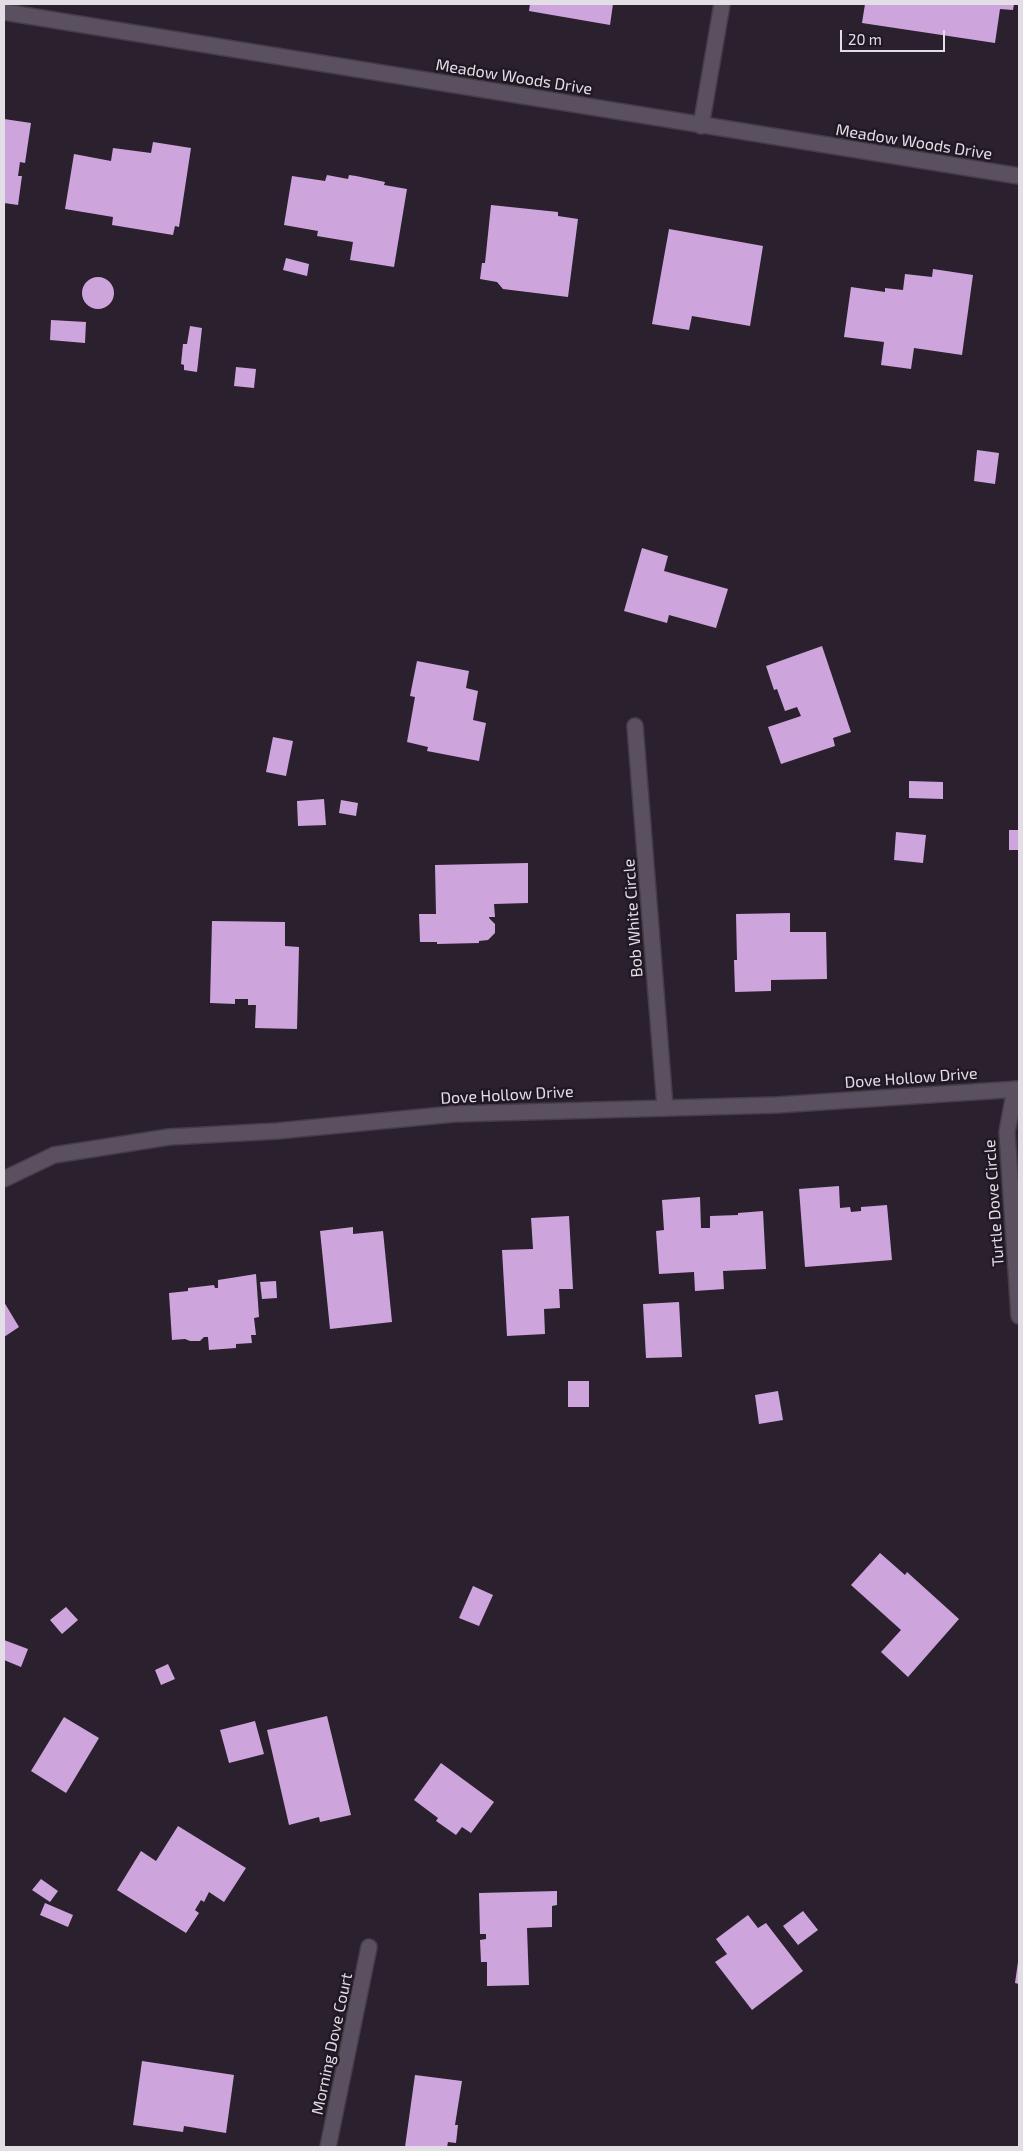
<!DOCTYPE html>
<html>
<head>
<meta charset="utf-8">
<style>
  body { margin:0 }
  #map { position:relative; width:1023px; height:2151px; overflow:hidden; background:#2b212e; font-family:"Exo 2",sans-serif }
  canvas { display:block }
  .frame { position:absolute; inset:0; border:5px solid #e3dde5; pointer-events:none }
  .scale { position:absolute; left:840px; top:30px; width:105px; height:22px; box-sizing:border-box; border:2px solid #e3dde5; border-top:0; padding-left:6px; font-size:15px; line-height:18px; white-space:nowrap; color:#e3dde5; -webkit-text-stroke:4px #211824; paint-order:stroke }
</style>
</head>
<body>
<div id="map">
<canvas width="1023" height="2151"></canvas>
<div class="frame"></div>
<div class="scale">20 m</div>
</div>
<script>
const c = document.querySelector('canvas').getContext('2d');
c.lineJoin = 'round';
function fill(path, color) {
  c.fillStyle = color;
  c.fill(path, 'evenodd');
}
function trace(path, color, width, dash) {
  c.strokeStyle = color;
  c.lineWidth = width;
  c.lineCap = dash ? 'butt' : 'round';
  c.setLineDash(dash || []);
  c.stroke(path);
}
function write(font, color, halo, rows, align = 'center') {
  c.font = font + ' "Exo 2",sans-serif';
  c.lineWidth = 5;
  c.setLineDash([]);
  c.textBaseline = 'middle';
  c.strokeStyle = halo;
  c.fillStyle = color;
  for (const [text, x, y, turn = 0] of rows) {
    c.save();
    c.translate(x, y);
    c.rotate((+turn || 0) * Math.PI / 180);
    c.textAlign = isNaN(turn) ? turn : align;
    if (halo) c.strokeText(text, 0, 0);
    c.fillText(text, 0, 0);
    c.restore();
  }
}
fill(new Path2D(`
  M530,4H613L610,25L529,11Z
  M865,4H1014L1013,10L1000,9L995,43L862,23Z
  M4,119L31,123L25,163L20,162L18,176H22L18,205L4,203Z
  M153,142L191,148L179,227L175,226L173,235L112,225L113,217L65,209L74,154L111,161L113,148L151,153Z
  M327,175L348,179L349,175L356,176L385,182L384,185L407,189L394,267L350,260L353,242L317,236L318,231L284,225L292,176L325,181Z
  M491,205L558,212V216L578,219L568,297L503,289L497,282L480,279L482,263H485Z
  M669,229L763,246L750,326L692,316L689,330L652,324Z
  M286,258L309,264L307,276L283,270Z
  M933,269L973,275L962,355L914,348L911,369L881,365L884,342L844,337L851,287L885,292V288L903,290L905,274L932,277Z
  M82 293a16 16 0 1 1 32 0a16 16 0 1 1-32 0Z
  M51,320L86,322L85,343L50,340Z
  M190,326L202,328L197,372L184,370V365L181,364L183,344H187Z
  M236,367L256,369L254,388L234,386Z
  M977,450L999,453L995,484L974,481Z
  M642,548L668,556L664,571L728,589L716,628L669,615L667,623L624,611Z
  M822,646L851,732L833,738L835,746L781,764L768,727L801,716L797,707L785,711L777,689L774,690L766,666Z
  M417,661L469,671L466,688L478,691L473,720L486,723L479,761L427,751L428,747L407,742L415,697L410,696Z
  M273,737L293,741L286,776L266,772Z
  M909,781L943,782V799L909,798Z
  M324,799L326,825L298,826L297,801Z
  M341,800L358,803L356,816L339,813Z
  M1009,830H1019V850H1009Z
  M896,832L926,835L923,863L894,860Z
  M528,863V903L494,904L495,917H489V918L495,924V933L488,940L479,941V943L437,944V942H420L419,914H436L435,865Z
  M790,913V932H826L827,979L771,980V991L735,992L734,960H737L736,914Z
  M212,921L285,922V946L299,947L297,1029L255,1028L256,1005H248V999H235V1004L210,1003Z
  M839,1186L840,1208L850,1207L851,1212L861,1211V1207L887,1205L892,1260L805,1267L799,1189Z
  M700,1197L701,1228H710V1216L738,1215V1213L763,1211L766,1269L723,1271L724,1289L695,1291L694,1272L659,1274L656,1231L664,1230L662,1200Z
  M569,1216L573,1289H559L560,1308L544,1309L545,1334L507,1336L502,1250L533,1249L531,1218Z
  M353,1227V1234L383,1231L392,1322L330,1329L320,1231Z
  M256,1274L259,1317L254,1318L256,1335H251L252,1343L236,1344V1348L209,1350L208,1337H204L200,1341H190L185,1339L172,1340L169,1293L188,1291V1288L214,1285L215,1288H218V1280Z
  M276,1281L277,1298L262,1299L260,1282Z
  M4,1302L19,1327L4,1337Z
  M679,1302L682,1357L646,1358L643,1304Z
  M568,1381H589V1407H568Z
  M778,1391L783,1420L759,1424L755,1395Z
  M880,1553L905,1575L907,1572L959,1619L908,1677L881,1652L901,1630L851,1585Z
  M473,1586L493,1595L479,1626L459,1618Z
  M66,1607L78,1620L62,1634L50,1620Z
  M4,1640L28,1649L21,1667L4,1660Z
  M168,1664L175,1679L161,1685L155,1670Z
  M327,1716L351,1815L320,1822L319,1817L289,1825L267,1730Z
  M64,1717L99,1738L66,1793L31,1771Z
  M255,1721L264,1754L229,1763L220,1730Z
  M441,1763L494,1802L471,1833L462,1827L456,1835L436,1821L438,1818L414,1800Z
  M178,1826L246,1868L224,1902L209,1892L204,1902L201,1900L195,1910L199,1913L186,1933L117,1890L141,1851L156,1861Z
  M41,1879L58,1891L50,1902L32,1890Z
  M557,1891V1905L552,1906V1927L527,1928L529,1985L487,1986V1962H481L480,1940L486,1939V1934H480L479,1893Z
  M45,1903L73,1915L68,1927L40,1915Z
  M803,1911L818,1930L798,1945L783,1926Z
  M748,1915L758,1928L766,1923L803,1971L752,2010L715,1962L727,1954L716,1939Z
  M1018,1962H1019V1984L1015,1983Z
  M142,2061L234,2075L226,2133L184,2126L183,2132L133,2125Z
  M415,2075L462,2081L455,2125H458L456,2143L448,2142L447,2147H405Z`), '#cea4dd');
const street = new Path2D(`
  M4,12L1019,176
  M701,126L722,4
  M635,726L665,1107
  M1015,1089L1007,1132L1019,1316
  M4,1179L54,1155L169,1137L277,1131L454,1114L776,1105L1019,1089
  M328,2147L369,1947`);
trace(street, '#453d48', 18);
trace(street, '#5b505f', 15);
write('16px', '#e3dde5', '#211824', [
  ["Meadow Woods Drive",514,77,9],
  ["Meadow Woods Drive",914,142,9],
  ["Bob White Circle",633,918,-94],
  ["Dove Hollow Drive",911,1078,-4],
  ["Dove Hollow Drive",507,1095,-3],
  ["Turtle Dove Circle",994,1203,-94],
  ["Morning Dove Court",332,2044,-78]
]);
</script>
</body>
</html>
